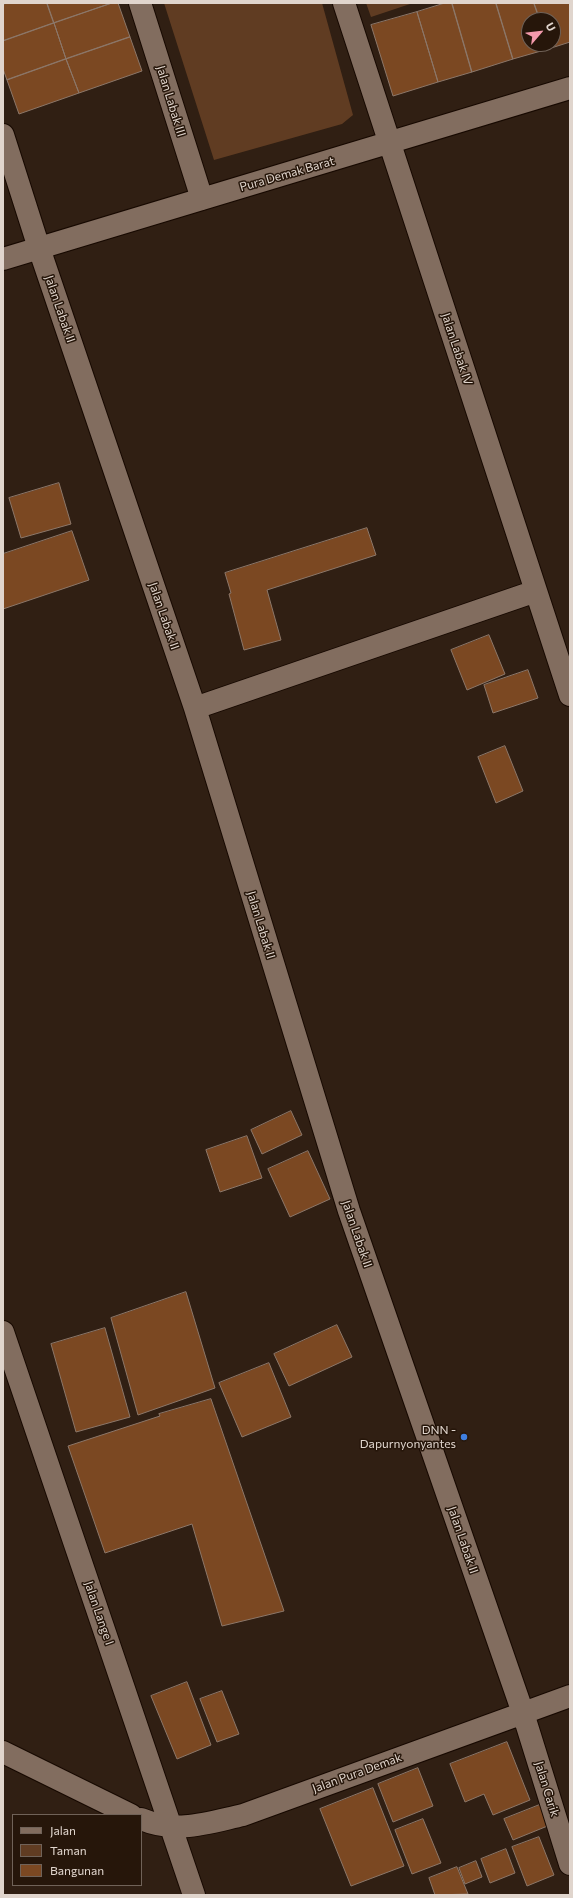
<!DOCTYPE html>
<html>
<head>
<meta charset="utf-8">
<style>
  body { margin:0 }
  #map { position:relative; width:573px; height:1898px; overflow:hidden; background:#301f13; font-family:Commissioner,sans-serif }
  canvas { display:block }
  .frame { position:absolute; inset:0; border:4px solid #e0d5cd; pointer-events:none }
  .legend { position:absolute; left:12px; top:1814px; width:130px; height:72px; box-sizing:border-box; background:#26160a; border:1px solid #706258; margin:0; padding:5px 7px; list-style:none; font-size:12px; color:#e0d5cd }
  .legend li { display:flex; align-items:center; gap:8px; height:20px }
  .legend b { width:20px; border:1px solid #706258 }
  .north { position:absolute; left:521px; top:12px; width:40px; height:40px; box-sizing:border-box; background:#26160a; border:1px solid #706258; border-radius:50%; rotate:62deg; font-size:11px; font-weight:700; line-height:16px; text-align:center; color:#e0d5cd }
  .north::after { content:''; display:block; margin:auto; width:14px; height:18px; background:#f39aac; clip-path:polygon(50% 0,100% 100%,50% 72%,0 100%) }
</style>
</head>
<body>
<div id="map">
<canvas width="573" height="1898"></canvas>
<div class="frame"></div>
<ul class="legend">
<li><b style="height:5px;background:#826d5f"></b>Jalan</li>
<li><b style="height:11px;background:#603c22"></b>Taman</li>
<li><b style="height:11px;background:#7b4822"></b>Bangunan</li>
</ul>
<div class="north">U</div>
</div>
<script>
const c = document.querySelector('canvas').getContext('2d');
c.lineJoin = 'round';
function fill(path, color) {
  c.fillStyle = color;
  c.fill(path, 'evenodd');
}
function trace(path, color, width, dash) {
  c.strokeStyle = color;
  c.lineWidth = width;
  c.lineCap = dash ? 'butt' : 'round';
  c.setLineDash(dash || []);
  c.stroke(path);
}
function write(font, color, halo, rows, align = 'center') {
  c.font = font + ' Commissioner,sans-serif';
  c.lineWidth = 3;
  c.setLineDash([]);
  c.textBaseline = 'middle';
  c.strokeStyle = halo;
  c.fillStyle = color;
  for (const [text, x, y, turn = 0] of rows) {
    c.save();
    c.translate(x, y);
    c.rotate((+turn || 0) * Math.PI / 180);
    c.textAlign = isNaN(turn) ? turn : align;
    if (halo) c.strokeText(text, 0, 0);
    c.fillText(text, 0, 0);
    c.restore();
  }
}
fill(new Path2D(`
  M164,3H322L353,115L342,124L214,160Z
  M366,3H413L371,17Z`), '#603c22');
const building = new Path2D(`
  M7,3H47L54,23L3,41V5Z
  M47,3H112L54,23Z
  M112,3H118L130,37L66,59L54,23Z
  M445,3H452L472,72L438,82L417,12Z
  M452,3H496L513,59L472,72Z
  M496,3H534L540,20H529V44H547L548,49L513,59Z
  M534,3H570V42L548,49L547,44H553V20H540Z
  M417,12L438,82L393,96L371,25Z
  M54,23L66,59L7,80L3,69V41Z
  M130,37L142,71L79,93L66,59Z
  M66,59L79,93L19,114L7,80Z
  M59,483L71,524L21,538L9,498Z
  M367,528L376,555L267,590L281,640L244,650L229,594L231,593L225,573Z
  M72,531L89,580L3,609V554Z
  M489,635L505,674L467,690L451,650Z
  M528,670L538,698L493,713L484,685Z
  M505,746L523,791L496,803L478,757Z
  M291,1111L302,1135L262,1154L251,1130Z
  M247,1136L262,1178L220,1192L206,1150Z
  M308,1151L330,1199L290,1217L268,1169Z
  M186,1292L215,1388L138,1415L111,1318Z
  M337,1325L352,1357L289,1386L274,1354Z
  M105,1328L130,1417L76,1432L51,1344Z
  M269,1363L291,1417L242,1437L219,1383Z
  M211,1399L284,1611L222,1626L192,1524L105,1553L68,1446L160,1416L159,1414Z
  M187,1682L211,1745L177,1759L151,1696Z
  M222,1691L239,1734L217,1742L200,1699Z
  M507,1742L530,1800L493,1815L484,1794L465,1802L450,1764Z
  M418,1768L433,1806L393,1822L378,1784Z
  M373,1788L404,1866L351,1886L320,1809Z
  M542,1804L550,1825L513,1840L504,1819Z
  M423,1819L441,1863L412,1874L395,1830Z
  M539,1837L554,1875L527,1886L512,1847Z
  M506,1849L515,1873L490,1883L481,1859Z
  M476,1861L482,1877L465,1884L459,1868Z
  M457,1867L468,1894L435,1895L429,1878Z`);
fill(building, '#7b4822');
trace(building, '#8c7769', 1);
const minor = new Path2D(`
  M140,3L202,199
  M344,3L570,695
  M3,135L39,248L195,708L349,1211L523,1713L570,1864
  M3,259L570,88
  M195,708L536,591
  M3,1332L194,1895
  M3,1752L131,1815
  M141,1819C177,1834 207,1823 243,1815L570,1696`);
trace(minor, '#170901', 24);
trace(minor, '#826d5f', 22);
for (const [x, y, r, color] of [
  [464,1437,4,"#3f7fe0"]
]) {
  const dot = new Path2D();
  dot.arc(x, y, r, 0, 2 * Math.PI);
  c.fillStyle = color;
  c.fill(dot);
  trace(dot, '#26160a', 1.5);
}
write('12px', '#e0d5cd', '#26160a', [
  ["Jalan Labak III",171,101,73],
  ["Pura Demak Barat",287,174,-16],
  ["Jalan Labak II",60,309,71],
  ["Jalan Labak IV",457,349,72],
  ["Jalan Labak II",164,616,71],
  ["Jalan Labak II",261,925,73],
  ["Jalan Labak II",357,1234,71],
  ["Jalan Labak II",463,1540,71],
  ["Jalan Lange I",99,1613,71],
  ["Jalan Pura Demak",357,1773,-20],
  ["Jalan Carik",547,1789,73]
]);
write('12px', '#e0d5cd', '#26160a', [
  ["DNN -",456,1430],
  ["Dapurnyonyantes",456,1444]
], 'right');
</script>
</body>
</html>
